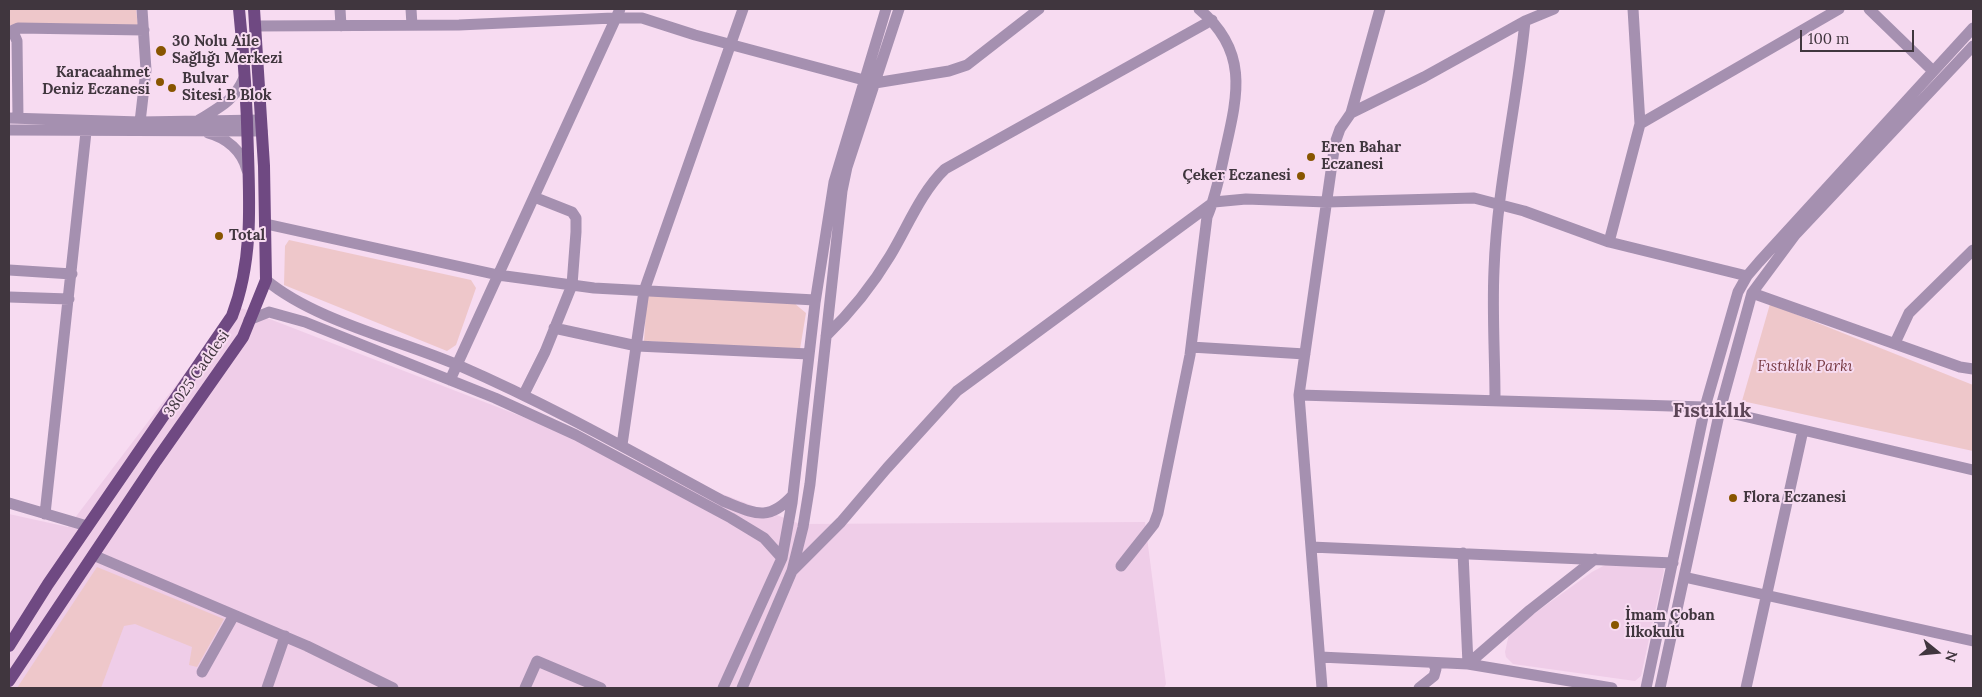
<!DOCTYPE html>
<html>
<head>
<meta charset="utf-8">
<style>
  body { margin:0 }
  #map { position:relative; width:1982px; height:697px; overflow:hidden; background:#f7dbf1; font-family:Lora,serif }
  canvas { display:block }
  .frame { position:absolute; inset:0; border:10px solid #40363e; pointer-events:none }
  .north { position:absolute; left:1912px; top:627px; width:50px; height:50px; -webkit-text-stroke:4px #f7dbf1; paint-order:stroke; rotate:107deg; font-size:14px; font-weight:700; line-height:20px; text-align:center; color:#40363e }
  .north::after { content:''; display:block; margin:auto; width:18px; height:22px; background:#40363e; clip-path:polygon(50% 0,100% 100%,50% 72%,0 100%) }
  .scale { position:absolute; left:1800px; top:30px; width:114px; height:22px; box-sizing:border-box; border:2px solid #40363e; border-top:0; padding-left:6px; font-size:15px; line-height:18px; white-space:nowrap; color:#40363e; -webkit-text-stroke:4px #f7dbf1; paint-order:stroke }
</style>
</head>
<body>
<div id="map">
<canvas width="1982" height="697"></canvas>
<div class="frame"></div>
<div class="north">N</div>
<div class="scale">100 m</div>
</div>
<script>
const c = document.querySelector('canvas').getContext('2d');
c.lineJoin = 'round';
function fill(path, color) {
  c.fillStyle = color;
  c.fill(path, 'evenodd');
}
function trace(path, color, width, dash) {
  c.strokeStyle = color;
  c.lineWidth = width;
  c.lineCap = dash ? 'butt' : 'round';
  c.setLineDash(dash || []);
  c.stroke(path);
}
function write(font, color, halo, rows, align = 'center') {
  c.font = font + ' Lora,serif';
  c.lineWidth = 4;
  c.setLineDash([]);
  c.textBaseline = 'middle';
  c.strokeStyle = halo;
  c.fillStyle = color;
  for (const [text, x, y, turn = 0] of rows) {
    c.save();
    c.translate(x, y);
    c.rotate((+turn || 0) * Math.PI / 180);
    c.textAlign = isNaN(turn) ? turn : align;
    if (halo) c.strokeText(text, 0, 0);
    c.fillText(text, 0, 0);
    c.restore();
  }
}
fill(new Path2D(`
  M236,306L800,524L1145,522L1166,684L1164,688H9V514L68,527Z
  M1607,564L1661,566L1664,570L1641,676L1635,681L1513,664L1506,657L1505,652L1509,634L1514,628L1592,572Z`), '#efcde8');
fill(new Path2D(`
  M9,9H136L138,25H9Z
  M289,240L471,280L476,288L456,345L447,351L284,285L285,246Z
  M647,295L794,303L806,313L800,349L644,341Z
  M1770,304L1973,385V451L1742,401Z
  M97,567L224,619L197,667L189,665L192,647L135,624L124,626L101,688H17Z`), '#eec7ca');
trace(new Path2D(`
  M340,9L341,26
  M411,9L412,25
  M1633,9L1640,124
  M1869,9L1933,71
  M255,26L459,25L613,18H642L695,35L875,83L949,71L967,65L1039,9
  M9,32L18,28L144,30
  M9,32L14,34L17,41L18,118
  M1351,113L1380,9
  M9,118L140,122L261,120
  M199,120C220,107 234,101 244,78
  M140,122L146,70L142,9
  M9,130L262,131
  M208,133C227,138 242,151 247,170
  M266,224L498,275L594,288L815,300
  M1609,242L1640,124L1839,9
  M9,270L72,274
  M266,280C315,321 400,340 460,366C550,405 636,454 723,501C754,513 768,523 793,495
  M1752,293L1960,367L1973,369
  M9,297L69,299
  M249,320L269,312L305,322L495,398L576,435L731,518L764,538L782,558
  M554,328L637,346L809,354
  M826,336C851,312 872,286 890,256C907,228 921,192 945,169L1212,20
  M1895,343L1909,313L1973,250
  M1191,347L1305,354
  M450,380L620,9
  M524,394L545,352L572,285L576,232V218L572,212L534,197
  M1299,395L1705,407L1973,470
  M1495,399C1495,356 1492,313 1494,270C1497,186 1517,104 1525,21
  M622,445L644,291L743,9
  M9,503L87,526
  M45,514L86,132
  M1311,547L1673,563
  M1463,553L1468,664
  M93,555L307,646L393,688
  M1121,566L1154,524L1158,513L1190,355L1207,217C1216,196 1220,174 1225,151C1238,94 1249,51 1199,9
  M792,571L841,522L887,468L957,391L1214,202L1246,199L1327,202L1474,198L1524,211L1609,242L1747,276
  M1684,577L1973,641
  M1320,657L1468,664L1612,688
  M1468,664L1530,610L1595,559
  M202,672L234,615
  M267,688L285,636
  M525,688L537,661L601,688
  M723,688L782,558L792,503L815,303L834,182L886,9
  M742,688L792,571L803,527L810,484L842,191L847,167L899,9
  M1322,688L1299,395L1335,143L1340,129L1351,113L1424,77L1525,21L1554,9
  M1419,688L1434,676L1436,669L1433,663
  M1646,688L1705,407L1738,292L1747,276L1759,262L1973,28
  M1660,688L1720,410L1752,293L1795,235L1973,46
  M1746,688L1803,430`), '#a590b0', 11);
trace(new Path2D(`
  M9,646L48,584L232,316C252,264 250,209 248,154C247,106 244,57 239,9
  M9,681L156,461L243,337L266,280L264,166L254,9`), '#6f4982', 12);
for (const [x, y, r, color] of [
  [161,51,6,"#850"],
  [160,82,5,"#850"],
  [172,88,5,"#850"],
  [1311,157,5,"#850"],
  [1301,176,5,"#850"],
  [219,236,5,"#850"],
  [1733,498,5,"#850"],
  [1615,625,5,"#850"]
]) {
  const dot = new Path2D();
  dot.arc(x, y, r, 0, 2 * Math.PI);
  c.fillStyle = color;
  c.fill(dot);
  trace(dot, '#f7dbf1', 2);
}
write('bold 15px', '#40363e', '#f7dbf1', [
  ["30 Nolu Aile",172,42],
  ["Sağlığı Merkezi",172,59],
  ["Karacaahmet",150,73,"right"],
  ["Deniz Eczanesi",150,90,"right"],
  ["Bulvar",182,79],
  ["Sitesi B Blok",182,96],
  ["Eren Bahar",1321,148],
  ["Eczanesi",1321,165],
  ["Çeker Eczanesi",1291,176,"right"],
  ["Total",229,236],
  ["Flora Eczanesi",1743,498],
  ["İmam Çoban",1625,616],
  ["İlkokulu",1625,633]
], 'left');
write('italic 15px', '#783a43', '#f7dbf1', [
  ["Fıstıklık Parkı",1805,367]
]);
write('15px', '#40363e', '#f7dbf1', [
  ["38025 Caddesi",197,374,-55]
]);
write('bold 20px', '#5c4557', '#f7dbf1', [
  ["Fıstıklık",1712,411]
]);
</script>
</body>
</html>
